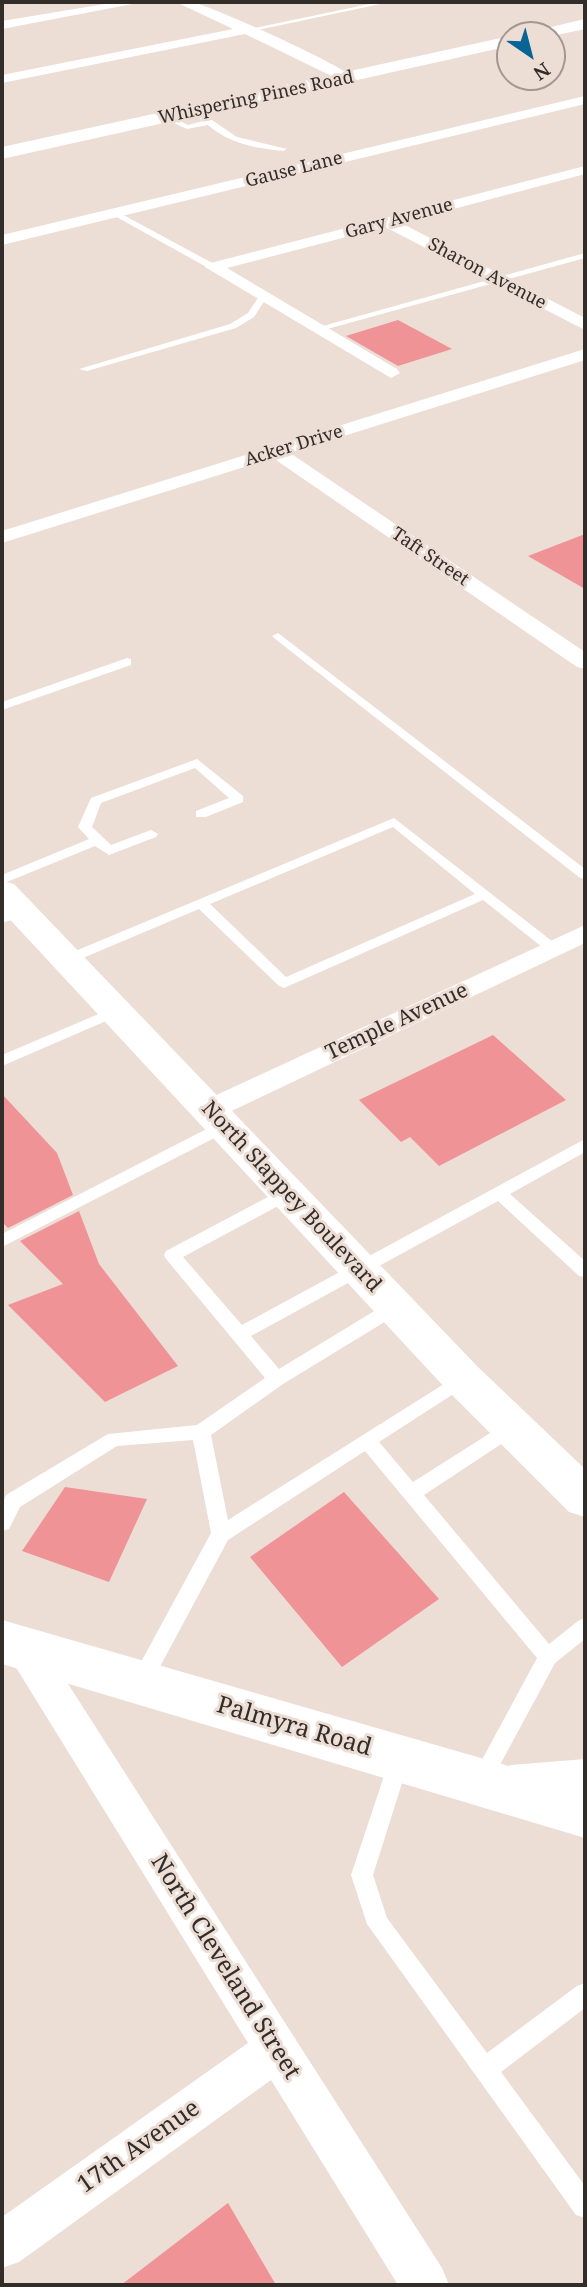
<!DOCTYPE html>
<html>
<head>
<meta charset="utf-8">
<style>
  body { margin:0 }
  #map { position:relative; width:587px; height:2287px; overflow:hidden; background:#ecddd5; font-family:"Noto Serif",serif }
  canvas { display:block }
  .frame { position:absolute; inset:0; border:4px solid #332d2a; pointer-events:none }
  .north { position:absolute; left:496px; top:21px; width:70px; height:70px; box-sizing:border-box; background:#ecddd5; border:2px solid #a29791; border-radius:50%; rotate:145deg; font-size:19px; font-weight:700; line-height:28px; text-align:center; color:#332d2a }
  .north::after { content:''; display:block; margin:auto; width:24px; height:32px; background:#076494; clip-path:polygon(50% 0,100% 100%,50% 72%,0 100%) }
</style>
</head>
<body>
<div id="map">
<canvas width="587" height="2287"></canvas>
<div class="frame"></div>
<div class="north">N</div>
</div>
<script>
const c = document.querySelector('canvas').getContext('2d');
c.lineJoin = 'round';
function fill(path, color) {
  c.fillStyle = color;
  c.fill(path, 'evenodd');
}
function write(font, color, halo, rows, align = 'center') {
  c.font = font + ' "Noto Serif",serif';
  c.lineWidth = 6;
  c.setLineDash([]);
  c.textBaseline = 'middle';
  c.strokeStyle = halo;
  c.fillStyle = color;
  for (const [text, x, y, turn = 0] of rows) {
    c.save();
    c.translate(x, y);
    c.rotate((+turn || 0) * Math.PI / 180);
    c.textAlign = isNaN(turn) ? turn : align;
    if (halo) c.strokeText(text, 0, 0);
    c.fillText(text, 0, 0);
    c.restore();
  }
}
fill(new Path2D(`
  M398,320L452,349L398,366L346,336Z
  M585,534V589L528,556Z
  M493,1035L566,1100L439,1166L410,1137L401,1142L359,1100Z
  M2,1094L57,1153L73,1195L8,1228L2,1222Z
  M79,1211L99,1264L178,1366L105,1402L8,1305L63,1284L20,1241Z
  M65,1487L147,1499L109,1582L22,1551Z
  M344,1492L439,1599L342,1667L250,1557Z
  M228,2203L276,2285H121Z`), '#ef9397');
fill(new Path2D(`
  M379,2H390L248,32L245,30Z
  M168,115L188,125L203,121L199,118L206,116L237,137L287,149L283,151C255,148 230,144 208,125L187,129L165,119Z
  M116,211L216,265L217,267L210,269L113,215Z
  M585,253V258L320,331L312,329Z
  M260,295L267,297L254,317L236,328L87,371L79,369L230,324L248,313Z
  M278,633L585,869V879L580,878L274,638L272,636Z
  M127,658L131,659V665L2,710V702Z
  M197,759L243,796V802L206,817H196V811L229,798L195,768L101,803L92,827L111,845L151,830L158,834L156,837L109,855L95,846L2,884V875L89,839L78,827L91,798Z
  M394,818L557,945L559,948L557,951H547L483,900L284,988L279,986L199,909L71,963L66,965L59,960L61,957ZM393,827L475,894L286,977L210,904Z
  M22,908L29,912L27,915L2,923V914Z
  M115,1007L122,1012L120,1015L2,1066V1055Z
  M224,1120L232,1126L230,1130L2,1247V1234Z
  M585,1139V1152L510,1194L585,1261V1277L579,1276L498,1201L251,1336L279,1369L389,1302H401L404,1307L401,1312L283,1384L211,1435L228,1520L463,1372L469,1374L472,1379L469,1384L379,1442L413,1482L506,1423L512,1421L518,1423L521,1428L518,1433L424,1495L549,1644L578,1621L585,1618V1639L555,1663L488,1787L481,1790L474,1787L471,1780L537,1658L365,1451L228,1540L148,1689L141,1691L134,1689L131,1682L134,1675L211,1533L193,1440L117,1446L20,1507L9,1529L2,1531V1505L6,1495L108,1434L197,1425L265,1378L166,1259L164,1255L166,1251L281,1190H293L295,1194L293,1198L183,1257L242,1325Z
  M399,1751L406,1754L409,1761L373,1875L387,1918L487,2053L577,1986L585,1983V2008L501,2072L585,2186V2218L576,2215L367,1924L351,1875L389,1761L392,1754Z`), '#fff');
fill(new Path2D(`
  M117,2H143L2,29V21Z
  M176,2C181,2 187,1 192,2C214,7 340,64 354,78L342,81L245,34L2,83V75L233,29Z
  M585,96V104L2,245V235Z
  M585,166V174L401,223L585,318V330L385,227L227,268L397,369L400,373L391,378L205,267L207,264Z
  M585,349V360L290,453L585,652V669L577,667L273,458L2,543V531Z
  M585,925V943L219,1117L209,1120L199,1117L194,1110L199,1103Z
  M25,1632L38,1637L442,2268L449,2285H398L271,2080L19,2262L2,2268V2217L248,2043L12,1661L6,1649L12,1637Z`), '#fff');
fill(new Path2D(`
  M585,19V29L552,36L528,35L530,32Z
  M510,36V46L2,159V147Z
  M2,1620L585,1788V1838L2,1664Z`), '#fff');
fill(new Path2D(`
  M2,881L14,884L478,1367L585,1469V1517L569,1512L448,1391L2,911Z
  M585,1759V1809L511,1815L493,1808L485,1790L493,1772L511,1765Z`), '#fff');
write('18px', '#332d2a', '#ecddd5', [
  ["Whispering Pines Road",256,98,-12],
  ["Gause Lane",294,170,-14],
  ["Gary Avenue",399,219,-15],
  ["Sharon Avenue",487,274,28],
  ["Acker Drive",294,446,-17],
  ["Taft Street",430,557,34]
]);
write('21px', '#332d2a', '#ecddd5', [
  ["Temple Avenue",397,1022,-25],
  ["North Slappey Boulevard",291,1197,47]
]);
write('24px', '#332d2a', '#ecddd5', [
  ["Palmyra Road",294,1727,16],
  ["North Cleveland Street",225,1967,58],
  ["17th Avenue",139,2147,-35]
]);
</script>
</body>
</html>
